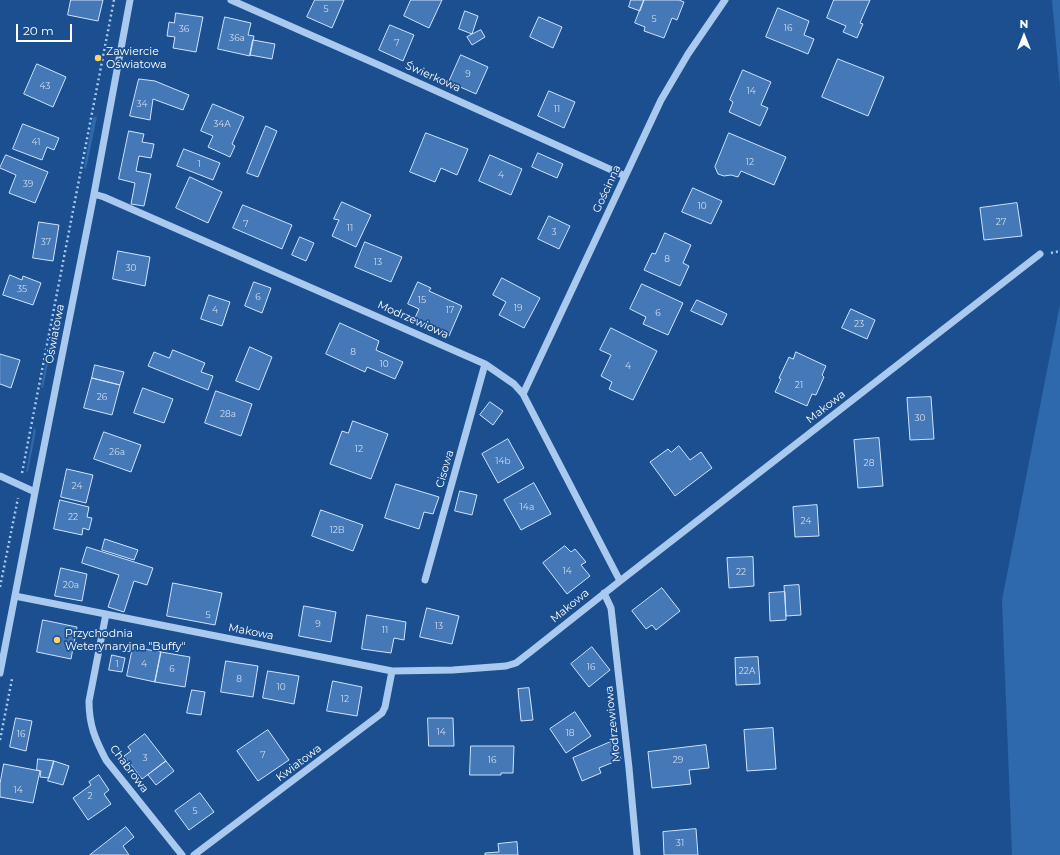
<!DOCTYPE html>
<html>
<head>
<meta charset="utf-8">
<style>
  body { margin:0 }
  #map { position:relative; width:1060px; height:855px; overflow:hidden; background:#1b4f8f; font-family:Montserrat,sans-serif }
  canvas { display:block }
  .north { position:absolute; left:1004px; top:16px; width:40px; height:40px; -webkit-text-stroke:3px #1b4f8f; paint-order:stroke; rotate:0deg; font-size:11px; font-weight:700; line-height:16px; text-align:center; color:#fff }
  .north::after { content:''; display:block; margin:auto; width:14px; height:18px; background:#fff; clip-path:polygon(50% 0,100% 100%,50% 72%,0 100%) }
  .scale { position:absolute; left:16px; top:24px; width:56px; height:18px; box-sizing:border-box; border:2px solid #fff; border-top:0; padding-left:5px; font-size:12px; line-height:14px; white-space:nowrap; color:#fff; -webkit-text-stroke:3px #1b4f8f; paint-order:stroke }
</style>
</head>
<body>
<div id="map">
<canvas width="1060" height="855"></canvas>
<div class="north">N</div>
<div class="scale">20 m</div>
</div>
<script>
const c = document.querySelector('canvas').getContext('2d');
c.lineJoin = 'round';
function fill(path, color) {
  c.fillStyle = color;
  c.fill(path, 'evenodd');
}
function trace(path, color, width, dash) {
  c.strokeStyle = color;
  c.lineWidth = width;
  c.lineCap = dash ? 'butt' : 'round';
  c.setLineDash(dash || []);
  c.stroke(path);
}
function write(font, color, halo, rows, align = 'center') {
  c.font = font + ' Montserrat,sans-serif';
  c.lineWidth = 3.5;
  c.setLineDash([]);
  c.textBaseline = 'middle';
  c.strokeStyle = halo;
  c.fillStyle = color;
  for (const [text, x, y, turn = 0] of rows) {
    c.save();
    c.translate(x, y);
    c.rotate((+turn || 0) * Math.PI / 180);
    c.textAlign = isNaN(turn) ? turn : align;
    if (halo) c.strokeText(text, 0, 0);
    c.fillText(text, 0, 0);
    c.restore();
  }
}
fill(new Path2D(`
  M1052,0H1060V88Z
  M93,117H97L86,169L84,168Z
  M1060,304V855H1012L1002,600Z
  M54,323L56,324L43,388L41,387Z
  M34,427L36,431L28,471L26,473Z`), '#2e69ad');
const building = new Path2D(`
  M71,0H103L98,21L68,15Z
  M315,0H344L332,28L307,17Z
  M411,0H442L429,28L404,16Z
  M631,0H644L640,11L629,7Z
  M644,0H679L684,2L677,20L672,18L664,38L644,31L645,27L635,23Z
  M834,0H870L860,23L863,24L857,38L843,32L846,26L827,18Z
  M778,8L809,21L804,35L814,39L808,54L766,37Z
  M465,11L478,16L472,34L459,29Z
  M176,13L203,17L196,52L173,48L175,37L167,36L169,22L174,23Z
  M225,17L251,23L248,35L254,36L250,56L218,49Z
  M539,17L562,27L553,48L530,37Z
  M390,25L414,35L403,61L379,50Z
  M481,30L485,37L472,45L467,37Z
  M253,40L275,44L272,59L250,55Z
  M461,55L488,67L476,94L449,82Z
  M838,59L884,77L868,116L822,97Z
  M37,64L66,77L53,107L24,94Z
  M743,70L771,82L761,105L768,108L760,126L729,112L733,102L730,100Z
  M139,79L155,81L189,95L183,110L153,99L150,120L130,116Z
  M549,91L575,102L564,128L538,116Z
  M213,104L244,117L232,144L235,146L230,157L208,147L213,136L201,131Z
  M23,124L59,138L54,150L47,147L42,160L13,149Z
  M266,126L277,131L258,177L247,173Z
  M129,131L144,134L142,142L154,144L151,158L139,156L136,171L151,174L144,206L131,204L135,183L119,179Z
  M426,133L468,149L457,175L441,168L435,182L410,172Z
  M729,133L786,157L774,185L741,171L738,177L731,175L724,176L718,174L715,167Z
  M184,149L220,163L213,180L177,166Z
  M538,153L563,164L557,178L532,167Z
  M6,155L48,172L35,203L9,193L16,175L0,168Z
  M490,155L522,169L511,195L479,181Z
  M190,177L222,192L208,223L176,208Z
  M693,188L722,201L711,224L682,212Z
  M342,202L371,215L356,247L332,236L339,220L334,219Z
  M1017,203L1022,236L984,240L980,208Z
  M243,205L292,225L282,249L233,228Z
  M549,216L570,226L559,249L538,239Z
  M39,222L59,225L53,261L33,258Z
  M665,233L691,245L683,263L689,266L680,286L644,270L652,253L655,254Z
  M300,237L314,243L306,261L292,255Z
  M365,242L402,257L391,282L355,267Z
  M118,251L150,257L145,286L113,279Z
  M10,275L22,280L23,276L41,283L33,305L3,295Z
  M502,278L540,298L524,328L499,315L506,302L493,295Z
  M254,282L271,288L262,313L245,306Z
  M418,282L431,288L429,291L462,306L449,336L414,320L419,309L408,304Z
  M642,284L683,303L668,335L643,324L646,317L630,309Z
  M209,295L230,302L222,326L201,319Z
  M697,300L727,314L722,325L691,311Z
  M851,309L875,320L867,339L842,328Z
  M340,323L379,341L376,350L403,362L395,379L367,367L365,372L326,354Z
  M611,328L657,351L633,400L609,389L612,382L601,376L611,355L600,350Z
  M250,347L272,357L259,390L236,381Z
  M173,350L205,363L201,372L213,376L208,390L148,366L154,352L169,358Z
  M796,352L826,366L822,375L824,377L816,395L812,394L807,406L775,392L781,379L779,378L789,357L793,359Z
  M0,354L20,360L11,388L0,384Z
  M95,365L124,372L120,385L92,378Z
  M92,378L120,385L112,415L84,408Z
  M143,388L173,399L164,423L134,413Z
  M216,391L252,404L241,436L205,423Z
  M931,397L934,439L910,440L907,398Z
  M490,402L503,411L493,425L480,415Z
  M353,421L388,434L371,479L330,464L342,431L348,433Z
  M104,432L141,445L131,472L94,459Z
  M879,438L883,486L858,488L854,440Z
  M508,439L524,468L498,483L482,454Z
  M679,446L690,460L701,452L712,468L675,496L650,462L668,449L671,452Z
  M67,469L93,475L86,503L61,497Z
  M534,483L551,514L521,530L504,500Z
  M396,484L439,497L433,514L424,512L419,529L385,518Z
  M460,491L477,495L472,515L455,511Z
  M60,500L89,507L87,517L92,518L89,530L83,528L82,535L54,529Z
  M817,505L819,536L795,537L793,507Z
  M321,510L363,525L353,551L312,536Z
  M105,539L138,550L134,560L102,550Z
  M565,546L571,552L575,549L586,562L581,565L590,576L567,594L543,563Z
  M87,547L153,568L147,585L134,581L124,612L108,607L119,575L82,563Z
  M753,557L754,586L729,588L727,558Z
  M61,568L87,574L82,601L55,596Z
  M173,583L222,593L215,625L167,616Z
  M799,585L801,615L786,616L784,586Z
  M662,588L680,611L656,630L652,625L646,629L632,611Z
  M785,592L786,620L770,621L769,593Z
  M304,606L336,612L331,642L299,636Z
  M427,608L459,616L452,644L420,637Z
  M367,615L406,622L404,640L394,638L391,653L362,649Z
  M43,620L77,627L71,659L37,652Z
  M133,647L161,652L155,682L127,676Z
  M592,647L610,670L589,687L571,664Z
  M161,652L190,657L185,687L155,682Z
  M112,655L125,658L122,672L109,670Z
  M758,657L760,684L736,685L735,658Z
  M226,661L258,666L253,697L221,692Z
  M268,671L299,676L294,704L263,698Z
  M333,681L362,687L357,716L327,711Z
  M529,688L533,720L521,721L518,689Z
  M192,690L205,692L201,715L187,713Z
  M575,712L591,736L566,753L550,729Z
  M16,718L32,721L26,751L10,747Z
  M428,718H453L454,746H429Z
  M773,728L776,769L747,771L744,730Z
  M268,730L289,760L258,781L237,751Z
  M145,734L166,761L142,779L124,756L131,751L128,747Z
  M613,741L621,759L599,768L601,773L582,781L573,758Z
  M706,745L709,768L689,770L691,784L652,788L648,752Z
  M471,746H514L513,773H501V775H470Z
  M38,759L54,761L49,778L40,777L41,771L37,770Z
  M54,761L69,766L63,785L48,781Z
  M166,761L174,771L156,785L148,775Z
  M4,764L40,771L33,803L0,797V784Z
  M99,775L109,790L104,794L111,804L88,820L73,798L91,785L89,782Z
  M200,793L214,812L189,830L175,811Z
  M126,827L134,837L123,846L129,855H90Z
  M696,829L698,855H664L663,832Z
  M517,842L518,855H485V853L499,852L498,844Z`);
fill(building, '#4478b7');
trace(building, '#cfe3fa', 1);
trace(new Path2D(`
  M1051,253L1060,251
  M22,473L114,0
  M0,587L18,498
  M0,740L12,679`), '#a9c9ee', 2.5, [2, 3]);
trace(new Path2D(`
  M231,0L381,66L625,176
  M94,194L104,197L485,364L514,384L523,394L620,581
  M523,394L661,100L688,54L725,0
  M0,476L35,492
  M425,580L485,364
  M604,593L611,608L629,768L637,855
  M15,596L392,671L453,670L506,666L516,663L529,653L620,581L1040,254
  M106,614L89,701C89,725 95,739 106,760L182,855
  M0,673L35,492L94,194L130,0
  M194,855L382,713L385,707L392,671`), '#a9c9ee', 7);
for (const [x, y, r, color] of [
  [98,58,4,"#ffd166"],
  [57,640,4,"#ffd166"]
]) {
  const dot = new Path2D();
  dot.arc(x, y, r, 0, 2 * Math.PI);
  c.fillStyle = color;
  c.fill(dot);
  trace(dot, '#1b4f8f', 1.5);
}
write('9px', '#d0dded', null, [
  ["5",326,9],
  ["5",654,19],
  ["16",788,28],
  ["36",184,29],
  ["36a",237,38],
  ["7",397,43],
  ["9",468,74],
  ["43",45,86],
  ["14",751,91],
  ["34",142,104],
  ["11",557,109],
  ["34A",222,124],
  ["41",36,142],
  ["12",750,162],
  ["1",199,164],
  ["4",501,175],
  ["39",28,184],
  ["10",702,206],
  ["27",1001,222],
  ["7",246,224],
  ["11",350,228],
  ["3",554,232],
  ["37",46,242],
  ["8",667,259],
  ["13",378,262],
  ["30",131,268],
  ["35",22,289],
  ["6",258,297],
  ["15",422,300],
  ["19",518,308],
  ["4",215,310],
  ["17",450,310],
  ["6",658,313],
  ["23",859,324],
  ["8",353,352],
  ["10",384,364],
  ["4",628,366],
  ["21",799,385],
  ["26",102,397],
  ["28a",228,414],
  ["30",920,418],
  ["12",359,449],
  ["26a",117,452],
  ["14b",503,461],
  ["28",869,463],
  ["24",77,486],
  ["14a",527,507],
  ["22",73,517],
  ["24",806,521],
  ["12B",337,530],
  ["14",567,571],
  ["22",741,572],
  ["20a",71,585],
  ["5",208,615],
  ["9",318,624],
  ["13",439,626],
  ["11",385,630],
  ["1",117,664],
  ["4",144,664],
  ["16",591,667],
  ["6",172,669],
  ["22A",747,671],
  ["8",239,679],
  ["10",281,687],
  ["12",345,699],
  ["14",441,732],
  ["18",570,733],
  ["16",21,734],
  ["7",263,755],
  ["3",145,758],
  ["16",492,760],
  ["29",678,760],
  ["14",18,790],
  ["2",90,796],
  ["5",195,811],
  ["31",680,843]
]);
write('11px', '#fff', '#1b4f8f', [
  ["Zawiercie",106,52],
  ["Oświatowa",106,65],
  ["Przychodnia",65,634],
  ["Weterynaryjna \"Buffy\"",65,647]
], 'left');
write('11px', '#fff', '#1b4f8f', [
  ["Świerkowa",433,77,24],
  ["Gościnna",607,189,-65],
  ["Modrzewiowa",413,320,24],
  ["Oświatowa",55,334,-79],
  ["Makowa",826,407,-38],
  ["Cisowa",445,469,-74],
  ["Makowa",570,606,-39],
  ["Makowa",251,632,11],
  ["Modrzewiowa",613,724,-96],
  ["Kwiatowa",299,763,-37],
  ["Chabrowa",129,769,53]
]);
</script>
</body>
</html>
